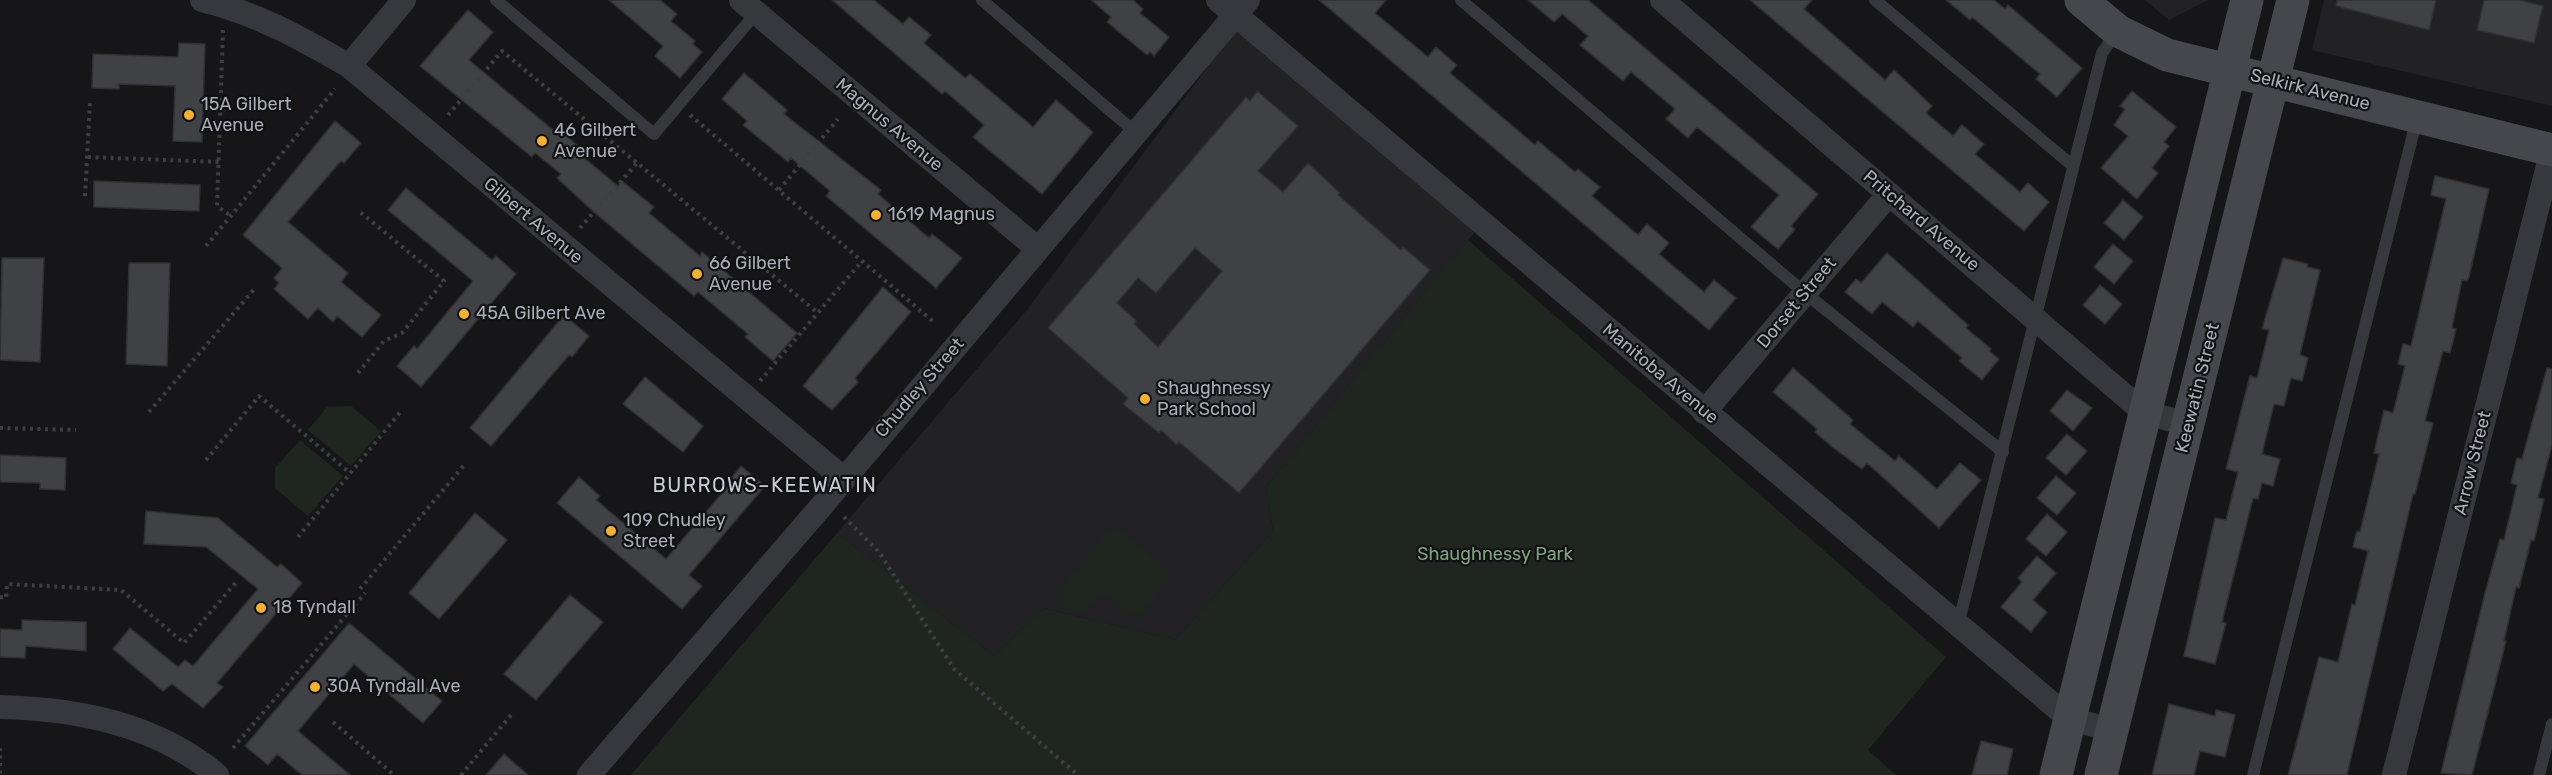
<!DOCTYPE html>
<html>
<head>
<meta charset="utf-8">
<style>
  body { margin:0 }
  canvas { display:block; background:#161618 }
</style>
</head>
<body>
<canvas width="2552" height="775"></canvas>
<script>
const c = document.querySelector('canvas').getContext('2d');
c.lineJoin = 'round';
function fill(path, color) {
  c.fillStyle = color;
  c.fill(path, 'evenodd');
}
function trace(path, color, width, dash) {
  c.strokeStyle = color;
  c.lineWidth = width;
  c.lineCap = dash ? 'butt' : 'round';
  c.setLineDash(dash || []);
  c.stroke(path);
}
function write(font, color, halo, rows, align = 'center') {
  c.font = font + ' Rubik,sans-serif';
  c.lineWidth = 4.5;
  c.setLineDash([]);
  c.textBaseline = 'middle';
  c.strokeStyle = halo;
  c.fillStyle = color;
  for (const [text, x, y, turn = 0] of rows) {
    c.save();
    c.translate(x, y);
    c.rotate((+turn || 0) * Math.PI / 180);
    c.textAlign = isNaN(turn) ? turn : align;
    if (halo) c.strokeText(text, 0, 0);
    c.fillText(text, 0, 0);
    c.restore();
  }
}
fill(new Path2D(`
  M2145,0H2208L2169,20Z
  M2324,0H2552V106L2312,50Z
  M1239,25L1479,227L1266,487L1273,531L1175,640L1044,608L994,656L837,533L1026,311Z`), '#222225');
fill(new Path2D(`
  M1468,240L1946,657L1868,750L1896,775H631L837,533L994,656L1044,608L1175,640L1273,531L1266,487Z
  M351,406L381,431L351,466L308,430L327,407Z
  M300,440L343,476L308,516L275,488V468Z
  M1119,529L1167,570V581L1140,615C1124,612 1116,597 1100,594L1082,614L1062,605L1060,591L1109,531Z`), '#1e261f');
const building = new Path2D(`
  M609,0H660L677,14L671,21L695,41L693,44L702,52L680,78L655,56L663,46Z
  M832,0H874L903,24L909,17L931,35L924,43L965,78L970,74L1033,127L1056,100L1093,132L1042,194L973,137L984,125L945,91L942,94Z
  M1091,0H1133L1143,9L1140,13L1169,37L1154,56L1150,52L1147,55L1107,22L1111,17Z
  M1319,0H1386L1375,13L1428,57L1436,47L1457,65L1450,73L1535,145L1538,141L1575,172L1578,169L1600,187L1592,196L1638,235L1647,224L1669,243L1659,254L1704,292L1714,280L1736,298L1709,330Z
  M1528,0H1588L1818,194L1791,226L1795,229L1778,249L1751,227L1779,195L1697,127L1688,138L1666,119L1675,109L1631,72L1623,81L1580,45L1588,36L1562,14L1554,22Z
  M1750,0H1812L1804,9L1885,80L1894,70L1932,106L1926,113L1953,136L1962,125L1984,144L1975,154L2020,192L2028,183L2049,202L2024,231Z
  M1946,0H1994L2005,9L2008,5L2082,68L2057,97L2036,79L2040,74L1972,17L1970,20Z
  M2337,0H2436L2429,30L2336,6Z
  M2484,0H2520L2543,6L2534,43L2477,30Z
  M468,10L493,32L469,60L553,130L556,127L585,152L582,156L618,186L622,181L654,207L649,213L700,256L702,252L797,333L773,361L745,337L748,334L698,292L694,296L595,213L557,178L561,174L535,153L532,157L420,66Z
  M179,43L205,44L202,142L173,141L175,86L119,84V89L92,88L93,54L178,57Z
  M744,73L787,110L784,114L881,190L878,194L929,238L932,234L962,258L936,288L826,196L830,191L791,158L788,162L743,125L747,121L722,99Z
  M1257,91L1298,126L1258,171L1283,192L1308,163L1340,193L1338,195L1401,250L1403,247L1430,270L1239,493L1179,442L1177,445L1161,430L1159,433L1123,404L1128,398L1048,328L1246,97L1250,101ZM1195,248L1222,271L1158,347L1134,324L1137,321L1117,303L1138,278L1156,293Z
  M2132,91L2176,127L2164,142L2169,146L2152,168L2158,173L2137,199L2101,168L2128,136L2114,125L2125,109L2120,106Z
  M335,121L361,143L344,163L341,161L288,222L348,273L341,282L381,315L362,337L337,316L333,322L318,308L308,319L274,289L279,283L274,278L282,268L243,235Z
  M2435,176L2489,189L2469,277L2467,281L2462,280L2452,328L2456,329L2450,353L2443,351L2437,373L2425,421L2433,423L2415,494H2413L2347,775H2288L2319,657L2338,662L2352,604L2355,605L2368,551L2353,547L2357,531L2360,532L2379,454L2374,453L2384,410L2393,413L2405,366L2398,364L2403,344L2411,346L2446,199L2431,195Z
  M94,181L200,185L199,211L94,207Z
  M406,188L492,260L496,256L516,274L421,387L397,366L414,346L417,349L473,281L388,210Z
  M2123,200L2143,217L2124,240L2104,223Z
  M2113,244L2133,261L2114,284L2094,267Z
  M1887,253L1968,325L1966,328L1991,349L1989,351L1999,359L1982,380L1959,361L1962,358L1918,321L1913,327L1882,302L1872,314L1845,292L1856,279L1861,283Z
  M2,258H44L40,362L0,360Z
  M2283,258L2308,264L2307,267L2320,270L2300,355L2308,358L2302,381L2291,378L2284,406L2274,404L2262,454L2280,459L2273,486L2262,483L2258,499L2253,498L2222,622L2226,623L2215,664L2184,656L2215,518L2226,520L2238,472L2226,469L2250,376L2257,378L2269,330L2262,329Z
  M129,263H170L167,366L126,364Z
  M2100,285L2122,304L2105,324L2083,305Z
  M883,287L911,312L855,378L858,382L832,410L803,386Z
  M564,315L589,336L572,357L569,355L491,446L470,428Z
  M1793,368L1853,420L1850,424L1895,461L1899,456L1937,489L1960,463L1981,480L1939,528L1867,463L1862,469L1831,446L1815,432L1817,429L1773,392Z
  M2547,368L2552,369V445L2538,498L2544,499L2534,541L2531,540L2519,588L2516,587L2504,641H2506L2472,775L2441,773L2485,593L2500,539L2504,540L2517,485L2511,483L2517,458L2522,459Z
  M645,377L703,426L683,452L623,404Z
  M2067,390L2092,408L2073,431L2050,411Z
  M2067,434L2087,451L2066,475L2046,458Z
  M0,455L66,458L65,490L40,489V483L0,482Z
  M741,466L765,486L689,575L702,586L682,609L557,503L579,477L600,496L596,500L666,559L729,485L727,483Z
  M2056,476L2076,493L2057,515L2037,498Z
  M146,511L218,518L277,567L281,564L302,583L217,683L223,687L203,708L172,684L163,691L113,649L130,628L178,667L185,660L193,666L258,589L206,547L144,544Z
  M475,513L507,540L439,619L409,593Z
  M2047,514L2067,532L2046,556L2026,539Z
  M2037,556L2056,573L2033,600L2047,612L2031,632L2001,607L2022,582L2018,578Z
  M570,595L603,622L536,700L504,674Z
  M22,620L86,622V651L26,646L25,658L0,657V629L22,630Z
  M349,623L442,701L423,723L354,664L298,731L350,775H302L277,754L268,765L245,746Z
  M2169,704L2215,716L2216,710L2235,715L2225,757L2200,751L2194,775H2152Z
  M1981,741L2013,749L2007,775H1972Z
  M504,754L528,775H486Z`);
fill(building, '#404145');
trace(building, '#303034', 1.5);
trace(new Path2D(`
  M223,30L217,206L231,216
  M448,115L502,51L818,313
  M690,115L935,323
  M88,157L219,162
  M779,190L838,119
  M85,196L90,101
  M580,228L637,163
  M206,246L335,89
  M358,373L384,341L402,333L444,281L360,212
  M760,381L862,261
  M149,412L256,287
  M0,428L76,430
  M206,460L259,396L350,473
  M844,517L879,552L954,669L1078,775
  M298,537L402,410
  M360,589L465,464
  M0,597L6,598L7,584L121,590L184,643L238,580
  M333,722L394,775
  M0,748V775
  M233,748L365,593
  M461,775L511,715`), '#3d3f44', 4, [3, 4.5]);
trace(new Path2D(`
  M496,0L654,134L756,13
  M982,0L1135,132
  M1461,0L1805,293L2003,452
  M1875,0L2073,166
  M1958,625L2102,53L2117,32
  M2253,775L2417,118
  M2539,775L2552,724`), '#37383d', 12);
trace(new Path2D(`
  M202,0C256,13 301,38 349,66L843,478
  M741,0L1038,249
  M1218,0L2070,719L2112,730
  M1662,0L2145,413L2189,424
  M349,66L404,0
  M1704,412L1889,194
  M0,707C78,709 156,724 217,775
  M589,775L825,502L1248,0
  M2394,775L2552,150`), '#37383d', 24);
trace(new Path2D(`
  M2081,0L2118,31L2167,55L2552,150
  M2056,775L2247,0
  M2101,775L2293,0`), '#45474d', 33);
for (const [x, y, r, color] of [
  [189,115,6,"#f2b134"],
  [542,141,6,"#f2b134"],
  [876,215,6,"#f2b134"],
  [697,274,6,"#f2b134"],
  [464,314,6,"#f2b134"],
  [1145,399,6,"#f2b134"],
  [611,531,6,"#f2b134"],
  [261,608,6,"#f2b134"],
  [315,687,6,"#f2b134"]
]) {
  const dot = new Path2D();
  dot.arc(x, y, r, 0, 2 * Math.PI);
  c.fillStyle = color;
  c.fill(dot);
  trace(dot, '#111113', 2);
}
write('18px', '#a8adb8', '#111113', [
  ["Selkirk Avenue",2310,90,14],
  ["Magnus Avenue",889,125,40],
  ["Gilbert Avenue",533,221,40],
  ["Pritchard Avenue",1921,221,40],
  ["Dorset Street",1797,303,-50],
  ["Manitoba Avenue",1660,374,40],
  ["Chudley Street",920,388,-49],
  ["Keewatin Street",2198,388,-76],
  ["Arrow Street",2473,463,-76]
]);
write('18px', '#a8adb8', '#111113', [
  ["15A Gilbert",201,105],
  ["Avenue",201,126],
  ["46 Gilbert",554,131],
  ["Avenue",554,152],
  ["1619 Magnus",888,215],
  ["66 Gilbert",709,264],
  ["Avenue",709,285],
  ["45A Gilbert Ave",476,314],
  ["Shaughnessy",1157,389],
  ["Park School",1157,410],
  ["109 Chudley",623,521],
  ["Street",623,542],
  ["18 Tyndall",273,608],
  ["30A Tyndall Ave",327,687]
], 'left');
write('18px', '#7fa381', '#111113', [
  ["Shaughnessy Park",1495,555]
]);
c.letterSpacing = '1.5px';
write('20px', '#c9ccd4', '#111113', [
  ["BURROWS–KEEWATIN",765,486]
]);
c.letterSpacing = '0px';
</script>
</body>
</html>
